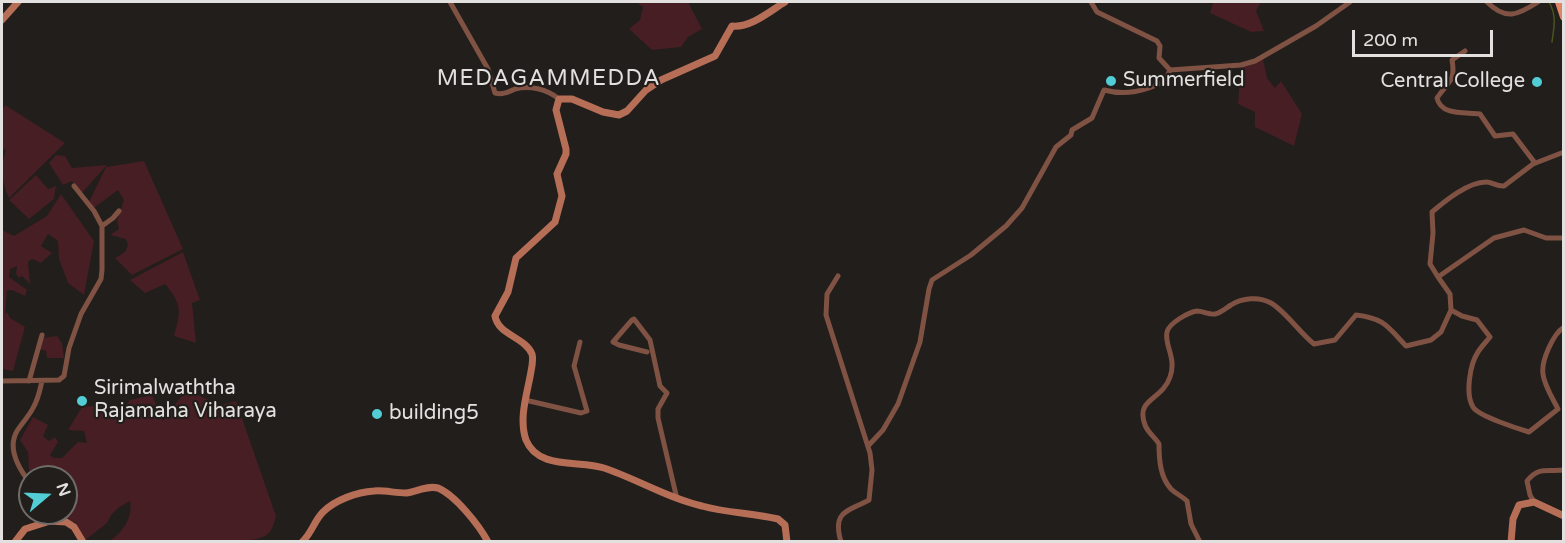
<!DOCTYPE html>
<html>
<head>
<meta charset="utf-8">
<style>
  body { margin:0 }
  #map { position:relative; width:1565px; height:543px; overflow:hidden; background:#211e1b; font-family:"Varela Round",sans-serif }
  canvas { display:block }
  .frame { position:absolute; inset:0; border:3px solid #e3e1df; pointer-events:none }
  .north { position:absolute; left:18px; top:465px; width:60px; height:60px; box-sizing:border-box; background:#211e1b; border:2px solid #6f6c69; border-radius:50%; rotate:71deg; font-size:16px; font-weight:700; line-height:24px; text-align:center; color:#e3e1df }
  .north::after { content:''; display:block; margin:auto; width:21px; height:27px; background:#52ccd5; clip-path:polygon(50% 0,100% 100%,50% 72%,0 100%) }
  .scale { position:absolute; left:1352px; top:30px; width:141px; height:27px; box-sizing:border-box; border:3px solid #e3e1df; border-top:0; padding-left:8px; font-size:18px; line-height:21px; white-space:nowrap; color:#e3e1df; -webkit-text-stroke:4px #211e1b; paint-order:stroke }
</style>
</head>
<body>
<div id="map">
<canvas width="1565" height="543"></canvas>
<div class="frame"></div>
<div class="north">N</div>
<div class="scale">200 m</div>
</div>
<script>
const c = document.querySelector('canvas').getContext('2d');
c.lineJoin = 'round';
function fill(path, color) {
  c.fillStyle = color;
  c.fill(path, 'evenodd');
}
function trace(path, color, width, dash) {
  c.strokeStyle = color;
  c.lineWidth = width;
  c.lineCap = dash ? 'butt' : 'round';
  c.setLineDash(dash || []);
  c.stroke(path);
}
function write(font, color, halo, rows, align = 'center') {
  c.font = font + ' "Varela Round",sans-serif';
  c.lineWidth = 4.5;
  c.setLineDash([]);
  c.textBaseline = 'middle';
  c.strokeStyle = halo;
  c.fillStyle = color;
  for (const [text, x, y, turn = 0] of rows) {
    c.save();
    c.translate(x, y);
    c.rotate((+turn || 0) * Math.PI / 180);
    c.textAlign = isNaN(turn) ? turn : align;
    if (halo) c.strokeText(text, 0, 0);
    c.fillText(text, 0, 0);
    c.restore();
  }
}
fill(new Path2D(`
  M636,2H688L702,29L688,37L681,47L652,50L629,29L640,20L643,7Z
  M1213,2H1261L1256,11L1264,31L1251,32L1210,13Z
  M1263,59L1267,78L1275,88L1281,81L1302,114L1294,146L1255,127V112L1238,104L1241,67Z
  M5,105L65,143L9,198C1,181 0,167 6,150L2,149V111Z
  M56,155L65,156L72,168L107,165L81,194L72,181L63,185L49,163Z
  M144,161L183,249L132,275L115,258L125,252L128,245L126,239L110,235L119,229L117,221L124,200L118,190L91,210L87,206L106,167Z
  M36,175L48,189L56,186L54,199L29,219L9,200Z
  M61,194L94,241L84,295L68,283L59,259L58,241L48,234L41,246L52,253L41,263L32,259L28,262L30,284L22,276L19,278L16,274L17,266L10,269L9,277L27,290L25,296L12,290H7L5,315L7,312L10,318L25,327L13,371L2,369V230L14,236L47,216Z
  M183,252L200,300L192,303L196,343L174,336C181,311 182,304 165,284L145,293L130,280Z
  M57,336L62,343L64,358H47L46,351L40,349L42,338Z
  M186,390L221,405L236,401L276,516C271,538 264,538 243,541H109C123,533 133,517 130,501L118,508L111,515L107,523L84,541L75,522L49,518V513H66V477H34L29,472L28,452L20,440L33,417L48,425L43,436L49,441L55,437L58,442L50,455L54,458H62L78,442L87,443L84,431L68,430L82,407L101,405L114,420L130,400L152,395L163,421Z`), '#461e23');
trace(new Path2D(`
  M1549,2C1557,16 1554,27 1552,42`), '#49561d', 1.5);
trace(new Path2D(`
  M450,2L488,69L495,93C503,95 508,92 515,89C529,85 547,89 559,99
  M1091,2L1097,12L1157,41L1160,46L1159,58L1170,70
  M1487,2C1506,21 1518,15 1538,2
  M1465,51L1452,60C1456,82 1448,81 1437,98C1441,116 1465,112 1480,114L1495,136L1513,134L1535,163
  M102,226L113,218L119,211
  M838,276L827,294L826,315L870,453L872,470L869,500C847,512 832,511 841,542
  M1438,277L1430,264L1433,233L1432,212C1445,201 1468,182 1486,182C1493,182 1497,187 1504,186L1533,164L1564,152
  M1451,310L1462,316L1477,320L1490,337C1486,342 1481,347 1478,352C1470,364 1465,394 1473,407C1478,416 1519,429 1529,432L1558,409C1553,399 1544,385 1543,374C1541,361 1553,334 1564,327
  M647,352L619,345L613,342L632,320L634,319L650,340L660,386L667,393L658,409V418L677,499
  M2,381L59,380L64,376L69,348L81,314L101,279L102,270V226L94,211L74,186
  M29,381L42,335
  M525,400L581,413L587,411L574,366L580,342
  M868,446L883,430L898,404L920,342L929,289L932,280L971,255L1006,226L1022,208L1056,147L1071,135L1072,130L1092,118L1104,90C1126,96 1145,91 1165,81L1170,70L1241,65L1255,61L1316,26L1350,2
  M30,483C19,469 7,448 17,431C22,423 29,416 33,408C38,400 40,390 42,381
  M1534,502L1530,495L1527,481C1539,466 1547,472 1564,470
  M44,523L46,513
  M1200,542L1191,524L1187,501C1182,496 1176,494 1171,489C1160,477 1159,459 1159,444C1155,437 1148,433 1145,425C1135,398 1162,401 1170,377C1177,358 1164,345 1167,332C1169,323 1189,312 1197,311C1203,311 1209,315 1215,314C1221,313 1226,308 1231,305C1242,298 1259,296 1271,303C1285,311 1300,333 1314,344L1335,340L1356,315C1384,318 1388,327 1406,346L1431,340L1441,332L1451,310L1450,294L1438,277L1494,238L1524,230L1546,238H1564`), '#7f5243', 5);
trace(new Path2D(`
  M785,2C770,11 751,28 732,26L715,56L661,80L646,90L627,111L619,115L603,112L572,99H559L556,110L566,149V154L557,174L562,196L555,222L516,258L508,292L495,316C498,335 525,337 532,354C534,361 531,370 530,377C526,397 519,420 526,440C538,470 579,460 604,468C637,479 667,498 702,506C727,513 753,513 778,519L785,525L787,542
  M2,20L18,2
  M15,542L25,529L50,521L66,522L74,527L83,542
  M302,542C312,533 314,521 323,512C335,500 357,492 374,491C384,490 395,493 406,493C416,492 427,485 438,488C455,495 479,525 488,542
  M1511,542L1513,519L1519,505L1534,502L1564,516`), '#b66f56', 7);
trace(new Path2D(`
  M1559,2L1564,17`), '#e08565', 8);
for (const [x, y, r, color] of [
  [1111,81,6,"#52ccd5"],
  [1537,82,6,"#52ccd5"],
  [82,401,6,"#52ccd5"],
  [377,414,6,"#52ccd5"]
]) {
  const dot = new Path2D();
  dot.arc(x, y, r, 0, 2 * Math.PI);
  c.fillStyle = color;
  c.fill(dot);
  trace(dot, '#211e1b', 2);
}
write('20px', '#e3e1df', '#211e1b', [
  ["Summerfield",1123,81],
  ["Central College",1525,82,"right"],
  ["Sirimalwaththa",94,389],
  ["Rajamaha Viharaya",94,412],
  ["building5",389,414]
], 'left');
c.letterSpacing = '1.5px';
write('22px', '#e3e1df', '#211e1b', [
  ["MEDAGAMMEDDA",549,79]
]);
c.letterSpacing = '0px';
</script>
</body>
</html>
